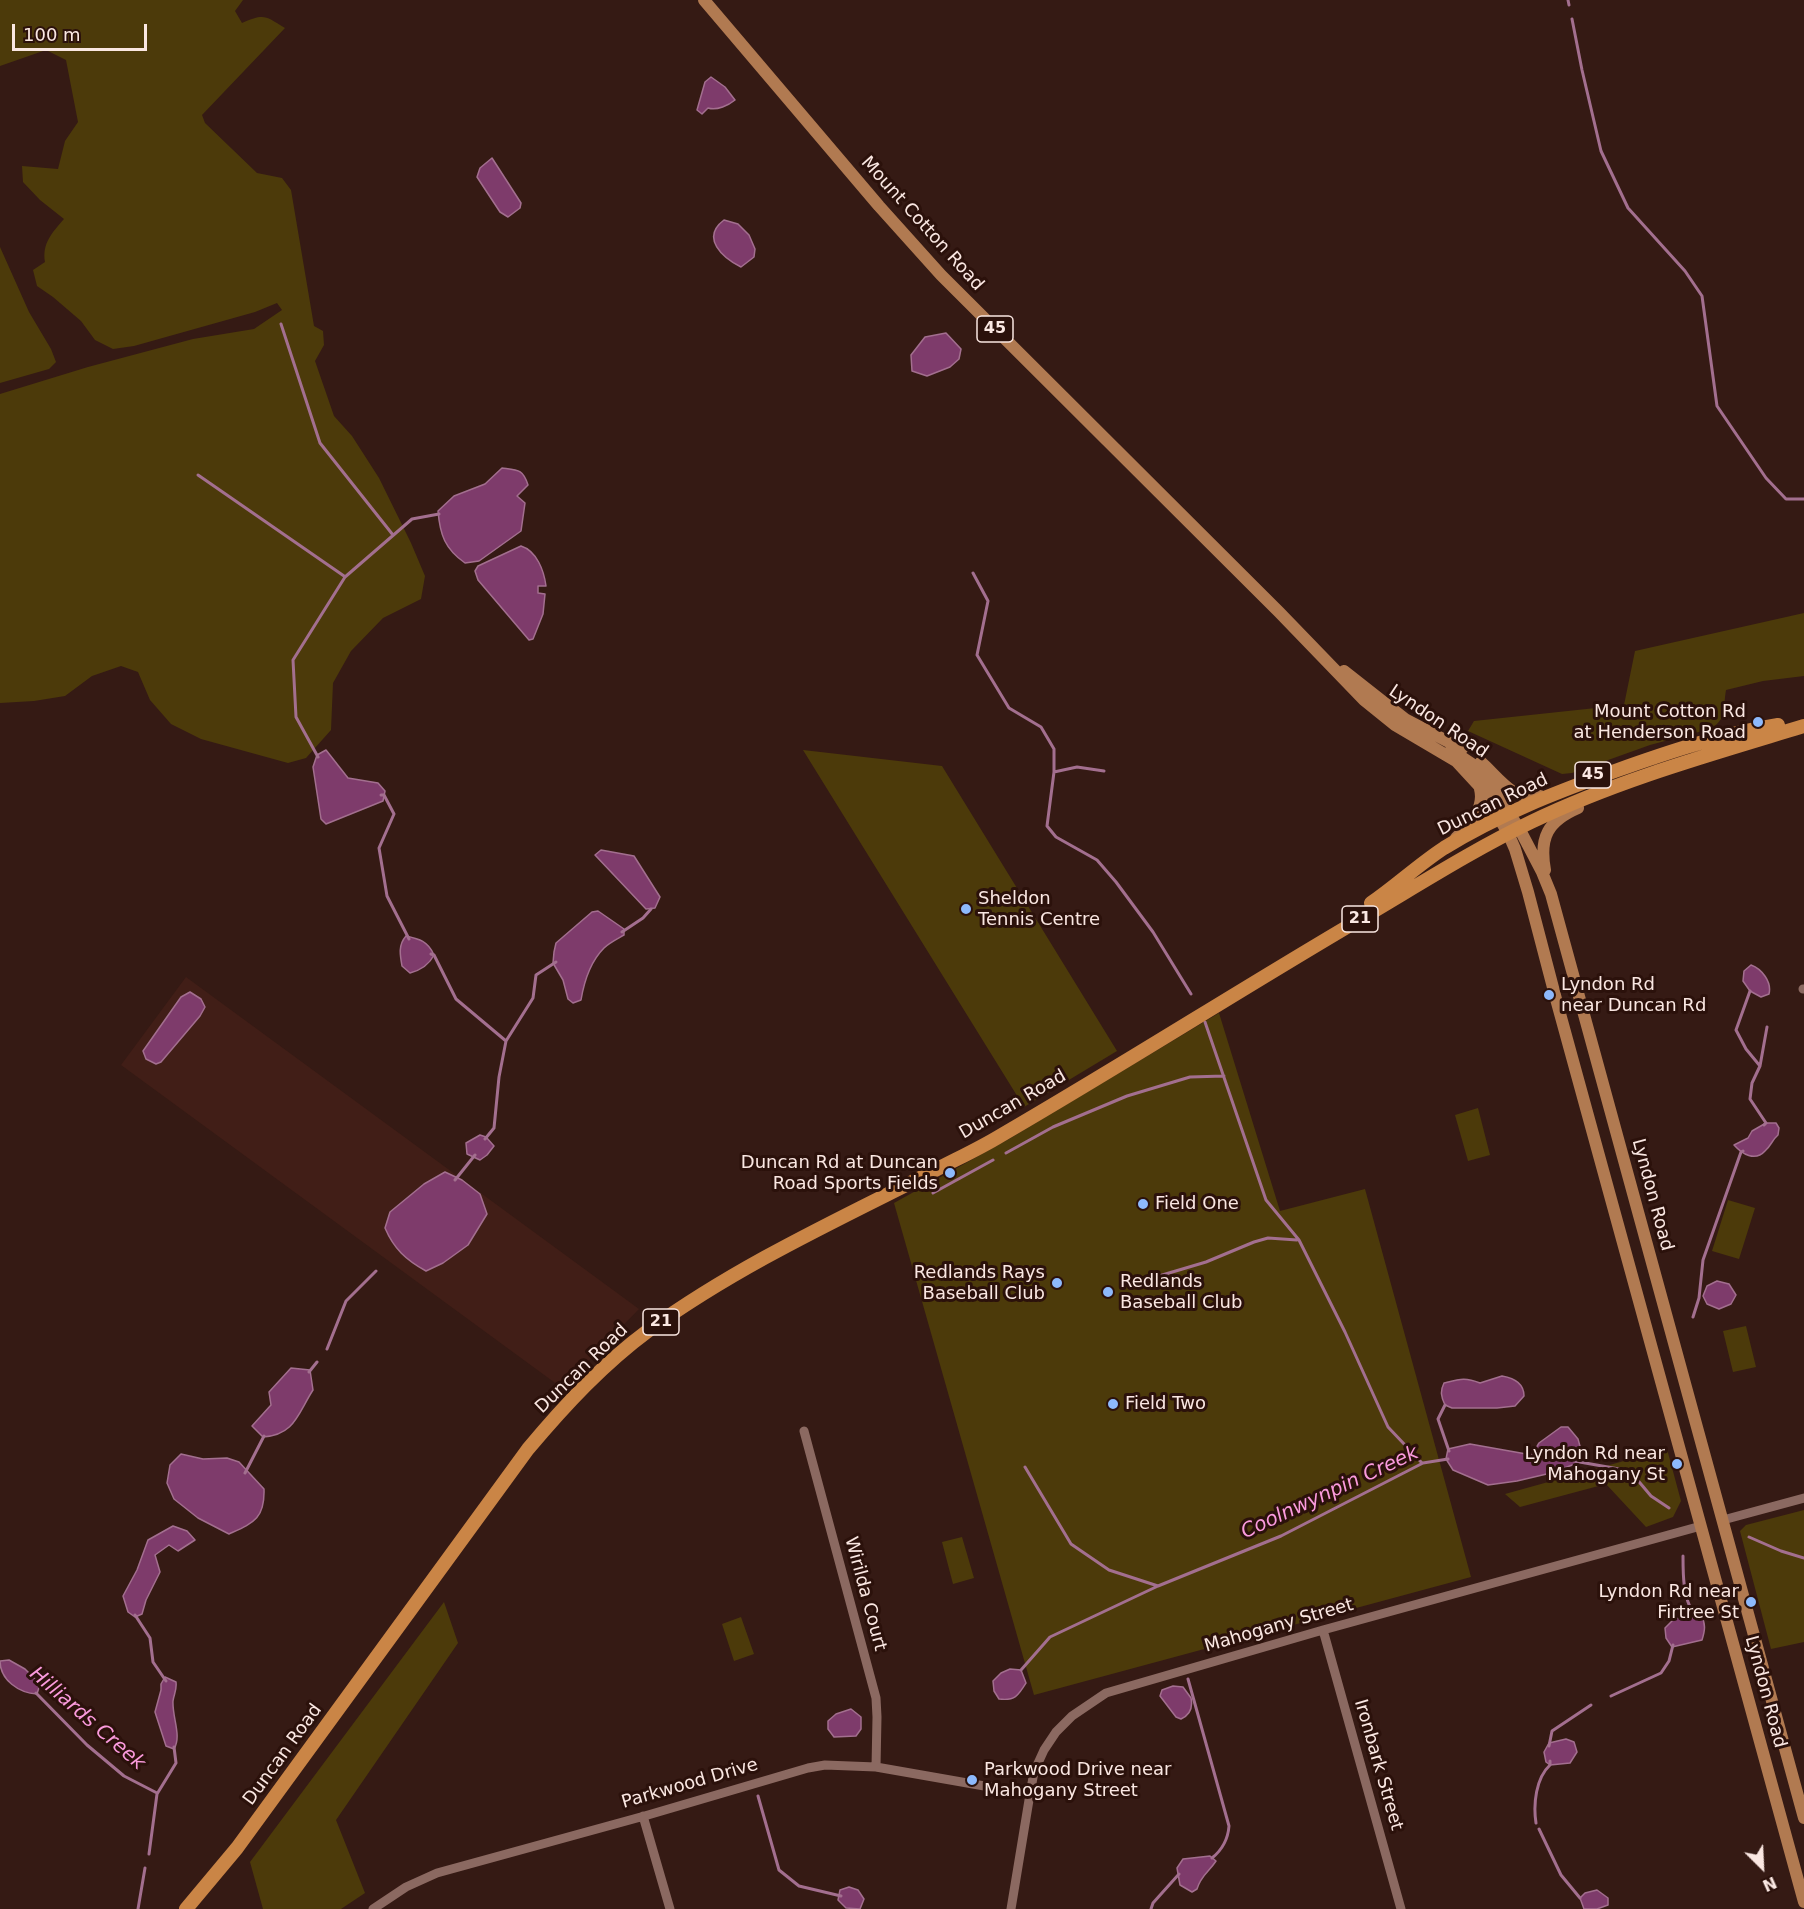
<!DOCTYPE html>
<html>
<head>
<meta charset="utf-8">
<style>
  body { margin:0 }
  #map { position:relative; width:1804px; height:1909px; overflow:hidden; background:#351a14; font-family:"DejaVu Sans",sans-serif }
  canvas { display:block }
  .north { position:absolute; left:1732px; top:1837px; width:60px; height:60px; -webkit-text-stroke:4px #2b110b; paint-order:stroke; rotate:156deg; font-size:16px; font-weight:700; line-height:24px; text-align:center; color:#fae7e2 }
  .north::after { content:''; display:block; margin:auto; width:21px; height:27px; background:#fae7e2; clip-path:polygon(50% 0,100% 100%,50% 72%,0 100%) }
  .scale { position:absolute; left:12px; top:24px; width:135px; height:27px; box-sizing:border-box; border:3px solid #fae7e2; border-top:0; padding-left:8px; font-size:18px; line-height:21px; white-space:nowrap; color:#fae7e2; -webkit-text-stroke:4px #2b110b; paint-order:stroke }
</style>
</head>
<body>
<div id="map">
<canvas width="1804" height="1909"></canvas>
<div class="north">N</div>
<div class="scale">100 m</div>
</div>
<script>
const c = document.querySelector('canvas').getContext('2d');
c.lineJoin = 'round';
function fill(path, color) {
  c.fillStyle = color;
  c.fill(path, 'evenodd');
}
function trace(path, color, width, dash) {
  c.strokeStyle = color;
  c.lineWidth = width;
  c.lineCap = dash ? 'butt' : 'round';
  c.setLineDash(dash || []);
  c.stroke(path);
}
function write(font, color, halo, rows, align = 'center') {
  c.font = font + ' "DejaVu Sans",sans-serif';
  c.lineWidth = 6;
  c.setLineDash([]);
  c.textBaseline = 'middle';
  c.strokeStyle = halo;
  c.fillStyle = color;
  for (const [text, x, y, turn = 0] of rows) {
    c.save();
    c.translate(x, y);
    c.rotate((+turn || 0) * Math.PI / 180);
    c.textAlign = isNaN(turn) ? turn : align;
    if (halo) c.strokeText(text, 0, 0);
    c.fillText(text, 0, 0);
    c.restore();
  }
}
fill(new Path2D(`
  M186,977L639,1309L562,1388L121,1065Z`), '#411e17');
fill(new Path2D(`
  M0,0H243L235,11L242,23C265,13 265,16 285,28L202,115L205,123L257,173L282,178L291,190L314,326L323,331L324,345L315,361L334,416L352,436L379,478L411,543L425,576L421,599L383,618L351,651L333,683L331,730L306,758L288,763L201,739L171,724L150,700L138,672L121,666L92,676L65,696L34,701L0,703V394L88,367L193,339L254,329L282,310L277,303L255,312L134,346L113,349L95,340L81,321L53,297L37,286L33,270L45,262C42,243 52,233 64,219L40,200L23,182L22,166L58,169L65,141L78,122L66,60L46,50L0,66Z
  M0,247L29,312L51,349L56,362L49,369L0,383Z
  M1804,613V676L1763,681L1726,690C1723,707 1727,720 1710,729L1650,745L1572,773L1562,774L1468,731L1474,721L1624,705L1635,651Z
  M803,750L942,766L1117,1051L1024,1107Z
  M1219,1013L1280,1211L1365,1189L1471,1577L1034,1695L894,1203L1009,1139Z
  M1478,1108L1490,1155L1468,1161L1455,1115Z
  M1728,1200L1755,1208L1739,1259L1712,1251Z
  M1746,1326L1756,1367L1733,1372L1723,1331Z
  M1667,1449L1681,1501L1673,1517L1646,1527L1606,1484L1520,1507L1505,1494Z
  M1804,1510V1642L1771,1649L1740,1531L1746,1525Z
  M962,1537L974,1578L953,1584L942,1542Z
  M444,1602L458,1643L336,1820L365,1893L341,1909H263L250,1862Z
  M741,1617L754,1654L734,1661L722,1624Z`), '#4c3a0a');
const water = new Path2D(`
  M711,77L725,87L735,100C729,105 717,111 708,108L702,114L697,110L705,82Z
  M492,158L521,203L520,208L508,217L500,212L477,177L480,168Z
  M724,220L738,224L749,235L755,249L754,257L741,267C723,258 700,238 724,220Z
  M946,333L961,349L959,359L950,367L927,376L912,371L911,355L925,337Z
  M502,468C518,470 523,469 528,485L517,496L525,503L521,531L479,561L465,563C445,549 440,535 438,511L454,496L485,484Z
  M521,546C537,551 544,571 546,586H538V593L545,594L543,614L533,639L529,640L478,580L475,571L478,566Z
  M326,750L348,778L378,783L385,791L383,801L326,824L321,819L313,767L317,755Z
  M601,850L634,856L660,897L655,908L646,909L595,855Z
  M598,911L624,929V935C617,939 609,943 604,948C591,961 584,982 581,1000L573,1003L568,999L563,980L553,963L554,952L556,943L592,912Z
  M406,936C419,939 428,941 434,955C429,965 421,970 410,973L402,966C400,955 398,945 406,936Z
  M1751,965C1762,969 1772,982 1769,994L1761,997L1750,991L1743,981L1744,971Z
  M190,992L201,999L205,1007L200,1016L161,1062L156,1064L146,1059L143,1051L181,997Z
  M1766,1123H1776L1779,1128L1778,1135C1772,1140 1771,1146 1765,1151C1755,1162 1742,1154 1734,1145L1748,1138L1752,1131Z
  M480,1135L486,1137L494,1146L487,1155L480,1160L467,1154L466,1143Z
  M445,1172L462,1180L480,1194L487,1214L468,1245L443,1263L426,1271C406,1260 394,1249 385,1228L390,1212L424,1184Z
  M1717,1281L1729,1284L1736,1295L1731,1304L1719,1309L1707,1304L1703,1296L1707,1286Z
  M291,1368L310,1370L313,1390C298,1413 295,1435 263,1437L252,1426L271,1405L269,1392Z
  M1502,1376C1514,1378 1524,1383 1524,1396L1515,1406L1497,1408H1452L1445,1405C1441,1397 1440,1391 1444,1383C1460,1379 1465,1377 1480,1383Z
  M1561,1427H1568L1578,1439L1581,1450L1578,1461L1575,1464L1551,1473L1517,1481L1488,1485L1453,1470L1446,1459L1448,1449L1470,1444L1532,1455L1539,1443Z
  M181,1454L203,1459L227,1458L239,1462L264,1489C265,1519 253,1523 229,1534L198,1518L174,1499L167,1483L170,1465Z
  M173,1526L187,1531L195,1540L178,1551L169,1545L155,1555L160,1572L146,1600L142,1614L135,1617L128,1612L123,1596L137,1570L148,1540Z
  M1694,1615H1701C1706,1624 1705,1630 1702,1640L1672,1647L1666,1638L1665,1628L1674,1619Z
  M9,1660L25,1669L40,1684L37,1694C19,1693 0,1680 0,1661Z
  M1010,1669L1021,1670L1026,1683C1018,1696 1015,1701 999,1699L994,1691L993,1681L1001,1673Z
  M165,1677L176,1682C177,1690 174,1694 173,1701C172,1717 182,1736 174,1749L166,1746L155,1712L161,1690V1684Z
  M1173,1686L1183,1687L1191,1698C1193,1708 1190,1715 1181,1719L1176,1717L1160,1696L1162,1690Z
  M851,1709L861,1717V1729L856,1736L834,1737L828,1729V1721L836,1714Z
  M1566,1739L1574,1742L1577,1752L1570,1763L1550,1765L1546,1762L1544,1752L1549,1743Z
  M1210,1856L1216,1861C1209,1872 1201,1875 1197,1889L1192,1892L1180,1885L1177,1868L1183,1859Z
  M849,1887L858,1890L864,1899L860,1909L846,1908L838,1900L840,1890Z
  M1597,1890L1608,1898V1905L1597,1909H1584L1580,1898L1585,1893Z`);
fill(water, '#7e3b6b');
trace(water, '#a36f8f', 1.5);
trace(new Path2D(`
  M1568,0L1569,5
  M1572,19L1582,70L1601,151L1628,208L1685,271L1702,296L1717,406L1766,478L1786,499H1804
  M281,324L320,443L393,535
  M198,475L344,576
  M973,573L988,601L977,655L1009,708L1041,727L1054,749V772L1047,826L1056,837L1097,860L1116,882L1153,932L1191,994
  M318,757L296,717L293,660L345,577L412,519L439,514
  M1054,772L1077,767L1104,771
  M381,795H384L394,814L379,848L387,896L409,939
  M622,932L643,918L651,909
  M431,954L434,955L456,999L506,1041
  M1750,991L1736,1030L1746,1049L1760,1066
  M1205,1022L1266,1200L1299,1240L1345,1332L1388,1427L1422,1463
  M1764,1125L1766,1123L1750,1099L1752,1083L1760,1066L1767,1027
  M485,1139L494,1128L499,1077L506,1041L533,998L536,975L556,962
  M1006,1153L1053,1127L1127,1096L1190,1077L1224,1076
  M455,1180L475,1155
  M933,1193L993,1160
  M1142,1281L1206,1262L1254,1242L1268,1238L1297,1240
  M1693,1317L1699,1298L1703,1260L1741,1152L1743,1151
  M327,1349L346,1301L376,1271
  M309,1372L317,1362
  M1445,1405L1438,1419L1449,1451
  M1574,1461L1619,1469L1635,1477L1651,1496L1669,1508
  M1025,1467L1071,1544L1109,1570L1158,1586
  M245,1473L264,1436
  M1749,1537L1781,1551L1804,1558
  M1683,1556C1683,1576 1683,1597 1694,1615L1692,1617
  M135,1615L150,1638L153,1662L166,1681
  M1021,1670L1050,1637L1158,1586L1281,1536L1423,1463L1448,1459
  M1188,1679L1229,1826C1228,1839 1222,1850 1212,1858
  M36,1693L87,1745L124,1776L157,1793
  M1611,1696L1661,1673L1669,1661L1673,1645
  M1549,1746L1552,1731L1591,1705
  M758,1796L779,1870L799,1886L841,1896
  M1536,1823C1533,1804 1536,1778 1550,1765V1761
  M1539,1829L1561,1875L1580,1898
  M149,1854L157,1794L176,1763L174,1747
  M138,1909L145,1868
  M1151,1909L1153,1903L1179,1874`), '#a36f8f', 3);
trace(new Path2D(`
  M1803,989H1804
  M804,1431L876,1698L877,1717L876,1767
  M1723,1520L1804,1498
  M1323,1630L1401,1909
  M643,1816L670,1909
  M373,1909L406,1887L437,1873L648,1815L808,1768L825,1765L876,1767L1030,1794
  M1011,1909L1030,1794L1034,1772L1044,1750L1056,1732L1072,1716L1106,1693L1323,1630L1701,1526`), '#8b6961', 9);
trace(new Path2D(`
  M704,0L879,206L941,275L1279,612L1364,700L1395,725L1456,761L1480,787L1508,833L1515,849L1528,892L1556,999L1804,1902
  M1344,671L1405,719L1462,749
  M1451,750L1472,764L1485,777L1519,828L1542,872L1551,894L1804,1818
  M1481,762C1497,776 1516,805 1540,796
  M1456,838C1470,825 1485,808 1480,789
  M1545,870C1539,837 1548,821 1578,808`), '#b17a51', 12);
trace(new Path2D(`
  M1371,903C1396,886 1418,865 1444,848C1497,815 1557,792 1615,771C1668,752 1722,734 1778,725
  M186,1909L237,1848L528,1449C565,1405 603,1364 649,1330C736,1267 833,1222 928,1174C952,1161 977,1150 1000,1136C1124,1064 1246,986 1369,914C1423,882 1475,849 1531,822C1618,780 1712,754 1804,726`), '#ca8546', 14);
for (const [x, y, r, color] of [
  [1758,722,6,"#8db9fc"],
  [966,909,6,"#8db9fc"],
  [1549,995,6,"#8db9fc"],
  [950,1173,6,"#8db9fc"],
  [1143,1204,6,"#8db9fc"],
  [1057,1283,6,"#8db9fc"],
  [1108,1292,6,"#8db9fc"],
  [1113,1404,6,"#8db9fc"],
  [1677,1464,6,"#8db9fc"],
  [1751,1602,6,"#8db9fc"],
  [972,1780,6,"#8db9fc"]
]) {
  const dot = new Path2D();
  dot.arc(x, y, r, 0, 2 * Math.PI);
  c.fillStyle = color;
  c.fill(dot);
  trace(dot, '#2b110b', 2);
}
for (const [x, y, w] of [
  [995,329,36],
  [1593,775,36],
  [1360,919,36],
  [661,1322,36]
]) {
  const box = new Path2D();
  box.roundRect(x - w / 2, y - 13, w, 26, 4.5);
  c.fillStyle = '#2b110b';
  c.fill(box);
  trace(box, '#fae7e2', 1.5);
}
write('bold 16px', '#fae7e2', null, [
  ["45",995,329],
  ["45",1593,775],
  ["21",1360,919],
  ["21",661,1322]
]);
write('18px', '#fae7e2', '#2b110b', [
  ["Mount Cotton Road",922,224,48],
  ["Lyndon Road",1438,722,34],
  ["Duncan Road",1493,805,-26],
  ["Duncan Road",1013,1105,-30],
  ["Lyndon Road",1652,1195,75],
  ["Duncan Road",582,1369,-44],
  ["Wirilda Court",865,1594,75],
  ["Mahogany Street",1279,1626,-16],
  ["Lyndon Road",1765,1692,75],
  ["Duncan Road",283,1755,-54],
  ["Ironbark Street",1378,1765,74],
  ["Parkwood Drive",690,1784,-16]
]);
write('18px', '#fae7e2', '#2b110b', [
  ["Mount Cotton Rd",1746,712,"right"],
  ["at Henderson Road",1746,733,"right"],
  ["Sheldon",978,899],
  ["Tennis Centre",978,920],
  ["Lyndon Rd",1561,985],
  ["near Duncan Rd",1561,1006],
  ["Duncan Rd at Duncan",938,1163,"right"],
  ["Road Sports Fields",938,1184,"right"],
  ["Field One",1155,1204],
  ["Redlands Rays",1045,1273,"right"],
  ["Baseball Club",1045,1294,"right"],
  ["Redlands",1120,1282],
  ["Baseball Club",1120,1303],
  ["Field Two",1125,1404],
  ["Lyndon Rd near",1665,1454,"right"],
  ["Mahogany St",1665,1475,"right"],
  ["Lyndon Rd near",1739,1592,"right"],
  ["Firtree St",1739,1613,"right"],
  ["Parkwood Drive near",984,1770],
  ["Mahogany Street",984,1791]
], 'left');
write('italic 20px', '#fa9adc', '#2b110b', [
  ["Coolnwynpin Creek",1330,1493,-25],
  ["Hilliards Creek",87,1719,41]
]);
</script>
</body>
</html>
